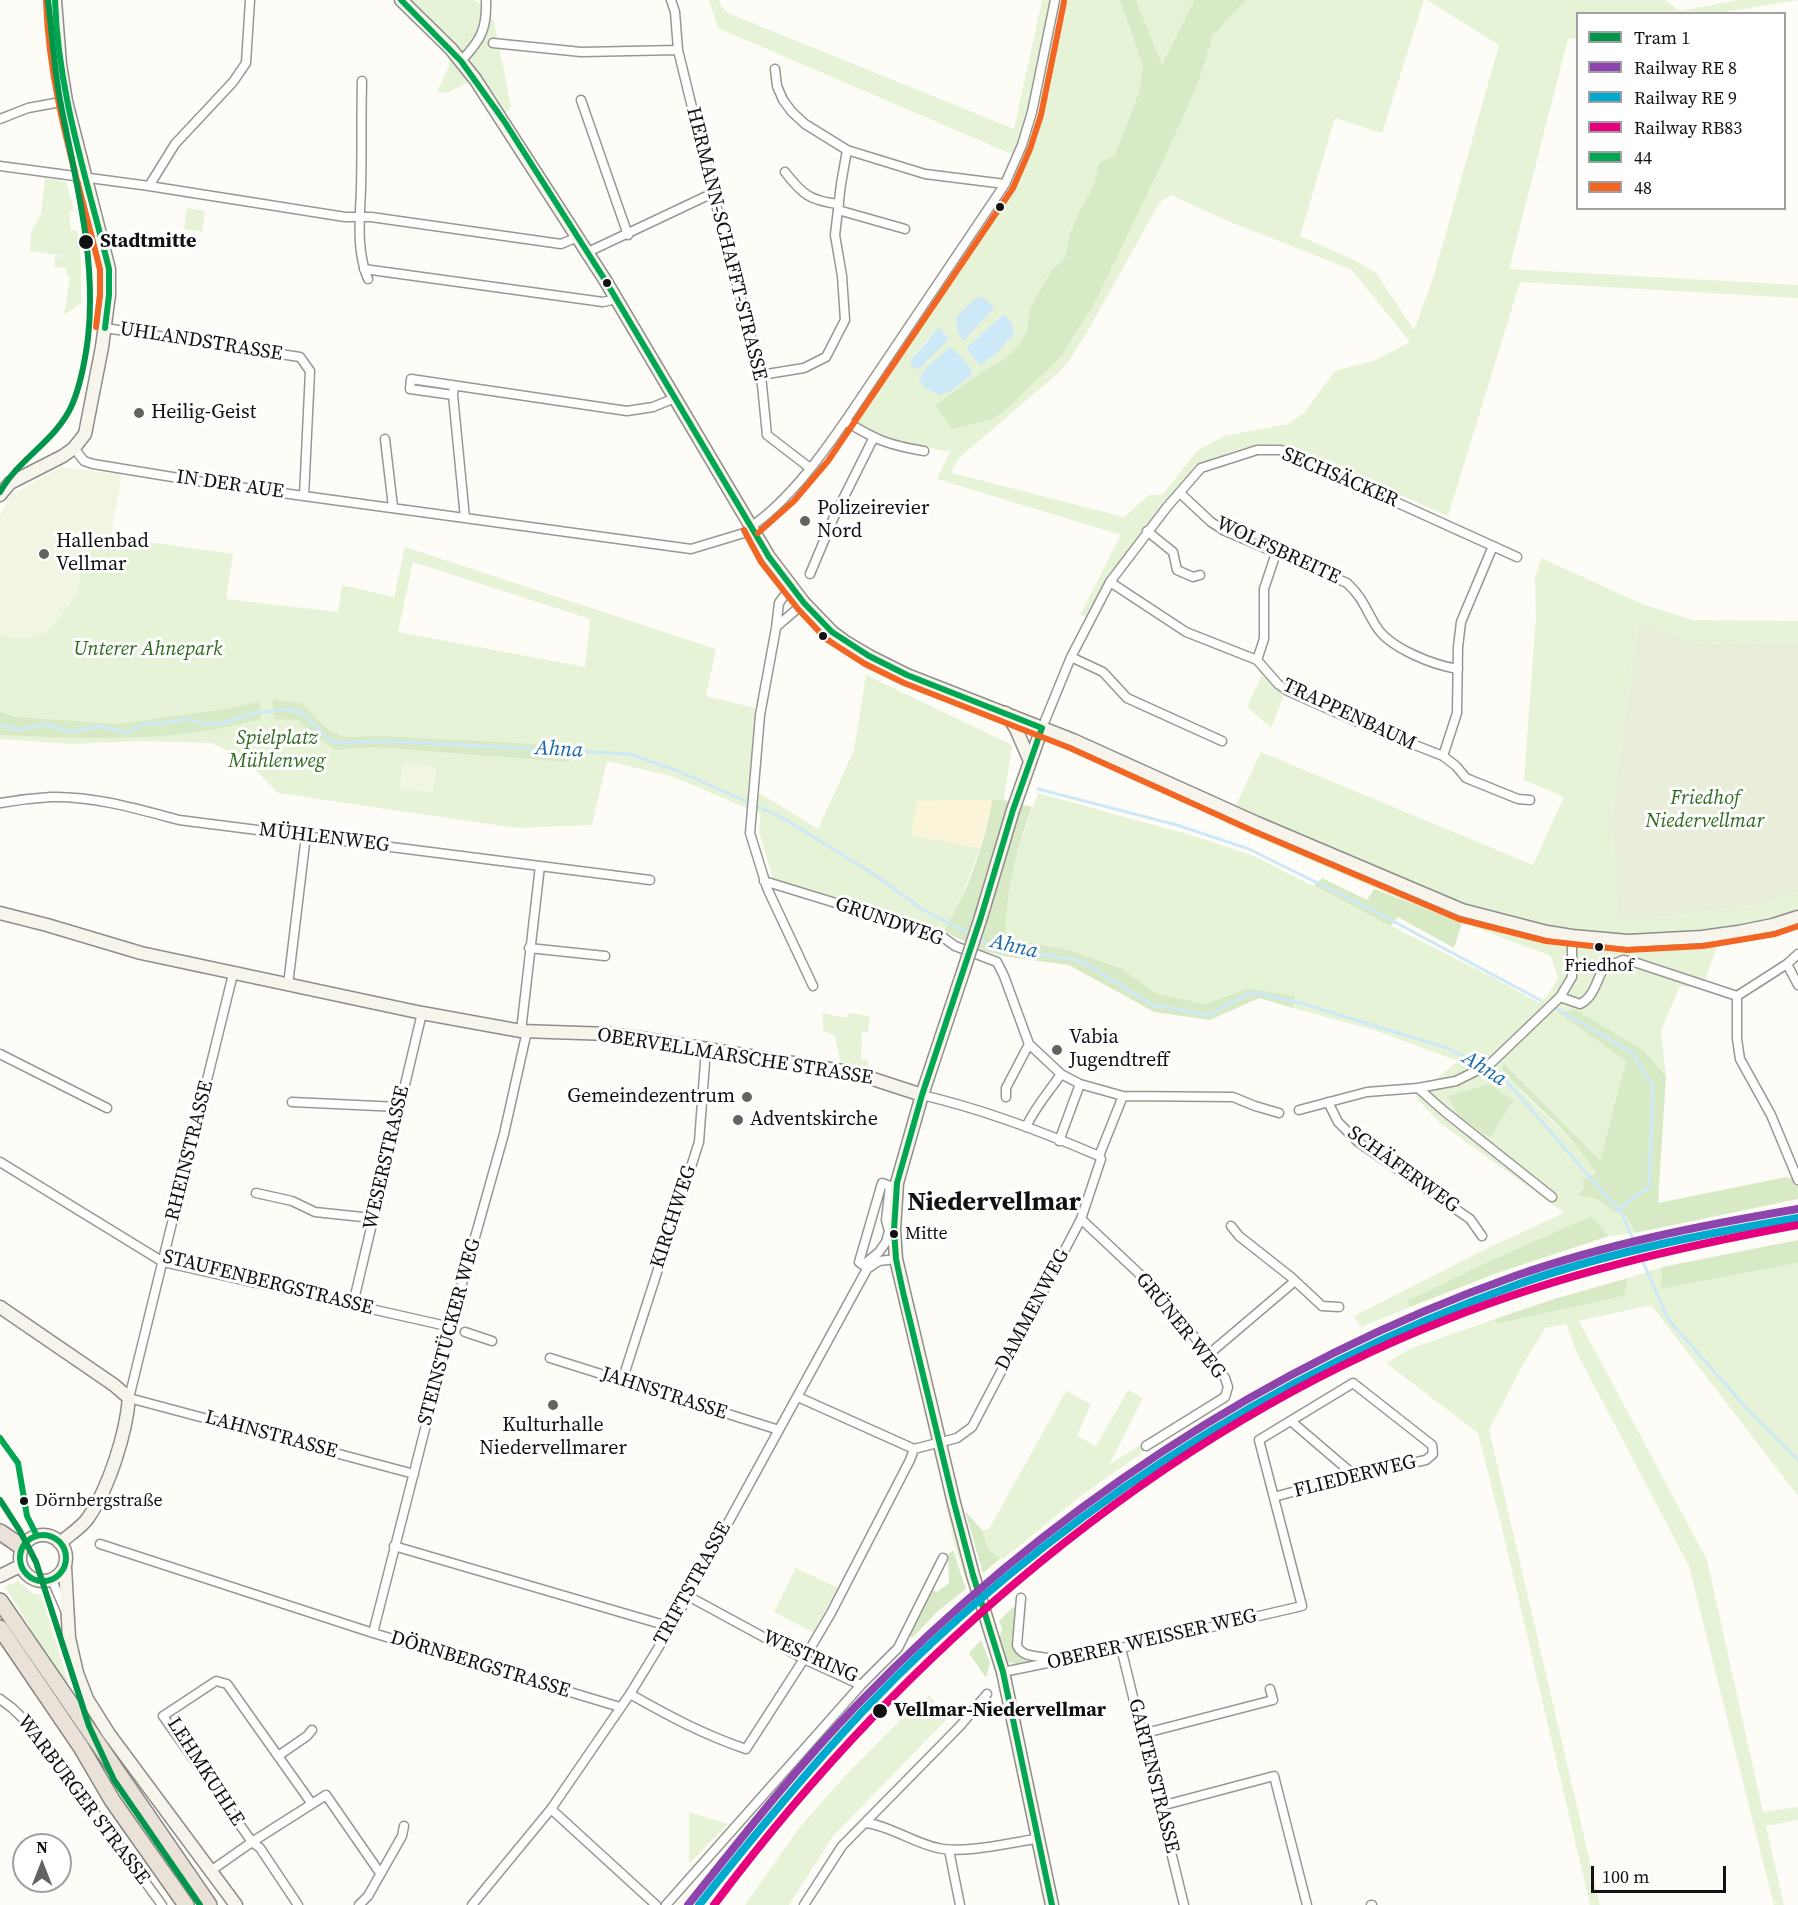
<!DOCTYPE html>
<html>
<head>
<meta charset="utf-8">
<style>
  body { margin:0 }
  #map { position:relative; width:1798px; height:1905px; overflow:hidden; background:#fdfcf7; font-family:"Source Serif 4",serif }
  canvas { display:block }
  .legend { position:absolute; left:1576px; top:12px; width:210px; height:198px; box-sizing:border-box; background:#fff; border:2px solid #a0a0a0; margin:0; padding:8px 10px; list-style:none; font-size:18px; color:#111 }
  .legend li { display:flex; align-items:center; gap:12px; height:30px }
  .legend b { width:30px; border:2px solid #a0a0a0 }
  .north { position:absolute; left:12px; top:1833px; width:60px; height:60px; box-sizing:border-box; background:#fff; border:2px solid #a0a0a0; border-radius:50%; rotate:0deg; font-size:16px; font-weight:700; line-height:24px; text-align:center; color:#111 }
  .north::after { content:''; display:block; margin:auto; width:21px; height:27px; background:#646362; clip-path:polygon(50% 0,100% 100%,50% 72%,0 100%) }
  .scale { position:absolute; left:1591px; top:1866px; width:135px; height:27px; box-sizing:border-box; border:3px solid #111; border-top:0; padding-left:8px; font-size:18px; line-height:21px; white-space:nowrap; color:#111; -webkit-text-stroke:4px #fff; paint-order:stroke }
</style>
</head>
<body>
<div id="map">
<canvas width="1798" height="1905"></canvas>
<ul class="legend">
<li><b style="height:8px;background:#00954b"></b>Tram 1</li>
<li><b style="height:8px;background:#8e44ad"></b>Railway RE 8</li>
<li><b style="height:8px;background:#00a9ce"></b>Railway RE 9</li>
<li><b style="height:8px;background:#e5007d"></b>Railway RB83</li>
<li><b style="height:8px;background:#00a651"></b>44</li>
<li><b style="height:8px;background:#f26522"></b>48</li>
</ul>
<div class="north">N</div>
<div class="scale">100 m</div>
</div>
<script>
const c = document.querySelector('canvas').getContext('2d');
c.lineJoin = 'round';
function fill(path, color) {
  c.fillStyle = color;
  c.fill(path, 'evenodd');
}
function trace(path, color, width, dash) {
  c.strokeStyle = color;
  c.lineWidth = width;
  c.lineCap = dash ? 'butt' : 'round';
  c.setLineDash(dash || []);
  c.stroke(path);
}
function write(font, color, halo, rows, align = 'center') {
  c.font = font + ' "Source Serif 4",serif';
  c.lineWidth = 6;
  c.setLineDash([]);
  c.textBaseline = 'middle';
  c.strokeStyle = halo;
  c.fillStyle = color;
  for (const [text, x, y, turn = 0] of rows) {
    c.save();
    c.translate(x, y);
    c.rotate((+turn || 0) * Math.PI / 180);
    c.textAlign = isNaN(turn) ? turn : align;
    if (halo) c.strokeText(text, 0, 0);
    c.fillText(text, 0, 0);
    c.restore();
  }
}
fill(new Path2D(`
  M393,0H474L478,2L494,21L511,107L500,120L471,81L447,93L437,92L449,66L450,54Z
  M709,0H719L721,6L730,14L1014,129L1042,0H1120L1143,67L1139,90L1115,155L1099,163L1094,185L1080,209L1070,233L1065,258L1051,271L1030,308L1027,330L1020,344L1003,360L983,371L935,405L953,429L993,420L1007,409L1061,357L1097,299L1166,155L1199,81L1213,35L1246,0H1424L1382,133L1335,118L1300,236L1356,261L1376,273L1414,330L1434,275L1499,45L1427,0H1665L1680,11L1738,0H1798L1719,13L1578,14L1577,38L1568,39L1509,269L1798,285V298L1520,282L1448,516L1295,448L1279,444L1257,445L1233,451L1202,463L1147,526L1108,579L1088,617L1080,615L1121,535L937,479L950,452L883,438L854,421L1009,191L1023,159L718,28ZM1171,195L1228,221L1352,270L1410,342L1376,360L1335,371L1304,413L1288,424L1224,436L1197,451L1162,495H1149L1124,517L952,473V469L960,457L1056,375L1069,361L1086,334L1160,202ZM1003,315L1010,320L1008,342L980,366L967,351V347ZM939,327L949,339L919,368L915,354Z
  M1136,0H1194L1162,66Z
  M45,178L66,182L74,211H69L71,230H77L81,259V303L64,315L70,277L66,276L67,268L55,267V256L70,257L30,251L31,233L41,214Z
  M187,208L205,211L202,232L184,229Z
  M110,539L134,540L233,554L226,599L338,612L342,585L394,597L405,547L716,649L706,696L755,708L748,792L763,795L818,829L854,750L866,675L1012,745L1004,800L918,801L911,835L980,848L956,912L944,931L773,879L759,831L761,814L671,776L607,761L592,825L516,828L278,793L246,760L212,743L141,741L71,744L0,739V635L13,638L77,594L82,566L89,548ZM413,562L590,619L585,667L398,632Z
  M1541,558L1642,604L1693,620L1798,621V642L1696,644L1638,621L1612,812L1656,918L1757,905L1798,892V925L1719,941L1702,989L1680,986L1661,1031L1666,1076L1644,1051L1559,1014L1626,1061L1600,1162L1506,1064L1521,1091L1586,1155L1596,1174L1577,1195L1597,1199L1615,1212L1626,1216L1635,1233L1609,1236L1591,1216L1408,1302L1410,1307L1361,1327L1354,1316L1486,1249L1564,1213L1440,1123L1415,1097L1458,1061L1377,1031L1293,1008L1295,996L1248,988L1205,1004L1155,993L1121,969L1073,951L1007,938C1002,893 1022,836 1038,793L1201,838L1254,856L1490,976L1539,1003L1547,996L1558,979L1551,956L1405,901L1227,824L1261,752L1533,865L1564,797L1524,780L1536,617L1535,578ZM1449,1096L1514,1102L1490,1138L1458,1116Z
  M1262,675L1276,690L1285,693L1271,728L1247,707Z
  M823,1013L847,1018L849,1013L870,1016L868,1032H862L861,1059L868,1060L869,1068L851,1065H841L835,1036L823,1030Z
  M1798,1263V1496L1651,1305L1579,1321L1707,1560L1763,1812L1798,1807V1820L1766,1826L1784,1905H1774L1689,1566L1577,1353L1566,1324L1545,1328L1522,1366L1489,1430L1600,1905H1590L1502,1528L1478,1433L1386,1363L1412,1348L1495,1319L1496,1324L1624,1296L1628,1278L1662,1267V1289Z
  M1128,1390L1143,1398L1109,1465L1144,1443L1148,1449L1082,1495L1003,1559L988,1549L982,1530L989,1529L1066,1391L1091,1404L1077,1436L1096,1446Z
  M934,1450L937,1451L971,1583L968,1586L955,1547Z
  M796,1568L838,1588L813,1632L774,1612Z
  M18,1581L32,1593L41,1595L71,1692L29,1629V1625L5,1587Z
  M929,1695L947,1719L834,1835L789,1905H745L799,1828L845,1776L903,1717Z
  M689,1812L728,1824L689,1864Z`), '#e7f3d7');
fill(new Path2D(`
  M1120,0H1136L1162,65L1194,0H1246L1213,35L1199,81L1166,155L1097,299L1061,357L1007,409L992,420L952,429L935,405L983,371L1003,360L1020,344L1027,330L1030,308L1051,271L1065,258L1070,233L1080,209L1094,185L1099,163L1115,155L1139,91L1143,67Z
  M273,700L301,703L323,726L342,737L383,736L572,746L569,762L375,747L336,750L310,732L299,720L274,719Z
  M260,701L261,719C176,743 87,739 0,735V712L16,717L117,724L227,709Z
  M992,800H1004L1032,807C1018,845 1003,899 1007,938L1073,951L1122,969L1155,993L1205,1004L1248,988L1295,996L1293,1008L1259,998L1210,1020L1154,1012L1069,965L1008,957L984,951L944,931C967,894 985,843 992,800Z
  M1322,878L1367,900L1374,889L1462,923L1454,948L1398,917L1391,926L1314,886Z
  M1576,1010L1644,1051L1666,1076L1658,1203L1786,1177L1798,1180V1199L1635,1233L1626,1216L1615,1212L1597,1199L1577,1195L1584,1188L1583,1179L1596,1174C1575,1135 1531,1103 1502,1069L1505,1064L1600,1161L1626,1061L1558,1013Z
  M1490,1084L1514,1101L1490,1138L1458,1116L1448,1096Z
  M1591,1216L1609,1236L1497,1273L1410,1307L1407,1301L1484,1264Z
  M1798,1240V1263L1661,1289L1662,1267Z
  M1628,1278L1624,1296L1496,1324L1495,1319L1554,1299Z
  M965,1511L982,1530L988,1549L1001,1558L983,1573Z
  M953,1550L966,1589L938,1611L912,1638L907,1633L932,1590L937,1592L949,1583L948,1554Z
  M1014,1606L1017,1616V1653L1049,1659L1021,1665L1007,1662L999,1640L1002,1629L999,1621Z
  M981,1640L990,1663L986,1678L969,1653Z`), '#d8eac5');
fill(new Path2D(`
  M992,800L980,848L911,835L918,801Z`), '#fcf4d9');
fill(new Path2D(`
  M1638,621L1696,644L1798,642V892L1757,905L1656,918H1618L1612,812Z`), '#e9eedb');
fill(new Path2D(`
  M61,467L122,475L110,539L89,548L82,566L77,594L49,631L35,637L29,638H13L0,635V515L10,495Z
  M403,762L436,767L433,793L399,788Z`), '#f0f6e1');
fill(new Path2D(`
  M979,296L988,301L994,308L964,340L961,339L957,328V316L973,300Z
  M1003,315C1011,318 1013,326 1014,334L998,352L980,366L967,350V347Z
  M939,327L949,339L919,369H916L911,365V360Z
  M950,347L957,352L972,370L971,375L950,392L939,395L924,387L919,378L925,369Z`), '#cde8f7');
trace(new Path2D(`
  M0,725L20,730L45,724L72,732L101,726L126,733L146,723L158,724L187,719L204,724H219L255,713L291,709L302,713L329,740L343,743L389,741L629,754L678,771L781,817L872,873L922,909L973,936
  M1038,789L1177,825L1249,849L1376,912L1540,1000
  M979,939L993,946L1081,961L1153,1005L1208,1015L1252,992L1304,1004L1447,1048L1482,1065
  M1557,1009L1631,1052L1653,1086L1649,1187L1618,1209
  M1487,1068L1502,1076L1622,1214L1668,1319L1747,1409L1798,1460`), '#cde8f7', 3);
const street = new Path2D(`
  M671,0L675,12L678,50L713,193L761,375L767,435L810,468
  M493,43L581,52L678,50
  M461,61C481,40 487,29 486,0
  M775,69L777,86L783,100L792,112L805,124L847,150L925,174L1005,184
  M362,81C361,117 362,152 361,188C360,218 356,251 368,279
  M581,100L628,235
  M0,119L28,108L66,101
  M0,166L149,186L345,217H371L561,244L578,237
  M785,172C802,194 810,201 839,204
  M149,186L175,144L233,82L246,63L250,0
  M838,210L905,229
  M588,252L713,193
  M364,269L603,302L616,299
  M105,328L300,357L310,371L304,496
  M761,375L804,368L826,357L845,320L842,276L835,235L841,184L847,150
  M454,386L453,395L410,389L411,379L627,411L653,407L675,398
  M453,395L465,518
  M845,421C876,440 888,445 924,451
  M385,439L393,507
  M74,448L84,461L93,464L209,483L691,549L754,530
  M1180,493L1211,522L1225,531L1347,583C1363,598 1365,608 1376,626C1389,648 1433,665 1458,669
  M752,526C801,492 844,423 877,374C920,311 962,247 1005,184L1022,145L1032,112L1055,0
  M1147,531L1173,552L1177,570L1193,577L1200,575
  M810,574L834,517L873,439
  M1110,582L1186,632L1257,660L1278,684L1288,691L1369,727L1443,756L1456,766L1466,778L1518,799L1530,800
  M794,588L786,593L779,603L776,628L760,715L750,833L767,888L813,986
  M776,627L804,603
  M1071,657L1103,672L1127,698L1222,741
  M1257,660L1264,639V589L1276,553
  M1042,728L1071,657L1110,582L1167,507L1201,468L1257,450H1281L1517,557
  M1443,756L1457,713L1458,647L1461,622L1493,546
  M0,803C17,800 34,798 51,797C94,796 138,809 179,820L650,880
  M764,881L940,935L955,946L997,962L1004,976L1029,1044L1061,1074L1080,1084L1123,1096L1233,1097L1255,1106L1279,1113
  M529,948L605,956
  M1787,964L1798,985
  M233,974L129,1398L414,1474
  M288,985L306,835
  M1737,996V1039L1740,1059L1771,1115L1798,1180
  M1560,997L1580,1004C1594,997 1596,982 1603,969L1623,960L1634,962L1737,996L1787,964L1798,954
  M521,1031L540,866
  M0,1054L107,1108
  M1418,1088L1444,1111L1552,1197
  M1006,1097V1088L1029,1044
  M292,1102L399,1107
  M1328,1102L1338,1122L1358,1142L1470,1219L1482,1236
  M1299,1110L1367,1092L1418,1088L1456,1081L1490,1064L1560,997L1572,977V936
  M1026,1127C1035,1107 1049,1092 1061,1074
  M1059,1141L1080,1084
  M1099,1156L1123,1096
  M0,1162L163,1262L451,1327
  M882,1183L890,1186L886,1220L889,1231L886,1242L879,1252L863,1265L859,1262Z
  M256,1193L292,1201L315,1212L372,1218
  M1081,1219L1148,1282L1209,1354L1225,1378L1228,1387L1225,1397L1146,1446
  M1231,1226L1239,1236L1291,1277L1322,1306L1339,1307
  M353,1304L422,1013
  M465,1332L492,1341
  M1209,1354L1295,1281
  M550,1358L779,1430
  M622,1381L699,1142L706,1049
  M798,1397L914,1449L957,1438L972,1427L1081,1219L1101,1159L1099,1156C1041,1131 982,1109 922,1095
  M1292,1422L1354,1475
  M100,1544L373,1633L620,1707
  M394,1546L671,1627
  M52,1580L65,1610
  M688,1596L804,1659L861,1685L898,1648L943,1558
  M1021,1598L1017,1645C1022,1660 1044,1654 1057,1661
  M373,1633L463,1280L504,1134L527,1031
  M1121,1648L1184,1905
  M1003,1672L1121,1648L1302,1606L1259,1440L1353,1383L1432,1445L1433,1454L1426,1460L1354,1475L1274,1497
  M630,1694C667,1715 704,1735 746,1749L804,1659L831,1613L910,1460L914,1449
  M0,1699L12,1708L34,1729L162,1905
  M1142,1734L1273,1700L1270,1689
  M278,1756L307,1736L312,1730
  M1161,1806L1274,1776L1307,1905
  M551,1809L656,1905
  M866,1823C891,1826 913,1843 938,1848C964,1854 1008,1843 1036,1839
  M949,1850L960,1905
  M212,1870L252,1842L163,1716L216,1681L227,1684L312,1804
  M298,1905L260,1848L252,1842L326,1795L380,1873
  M359,1905L368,1896L402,1836L404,1826
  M472,1905L551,1809L630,1694L671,1627L867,1269L879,1261L896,1259
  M666,1905L861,1685
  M804,1905L842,1846L960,1726L987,1694
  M1371,1905H1372`);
const secondary = new Path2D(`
  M401,0L451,49L475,79L605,280L769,557L804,603L832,632L847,643L869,656L907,675L1073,740L1257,823L1462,910L1547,932L1572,936L1628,941L1702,937L1738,932L1773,925L1798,917
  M0,495L10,483L63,456L74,448L85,434L102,347L109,295V269L66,101L60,64L55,0
  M1006,713L1016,729L1030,761
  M0,913L47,925L141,953L422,1013L521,1031L610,1034L640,1038L842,1071L873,1079L922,1095
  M981,917L1013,810L1042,728
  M963,972L922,1095L897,1183L894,1230L896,1259L954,1503L973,1575L1003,1672L1052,1905
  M0,1307L114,1385L129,1398C126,1434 109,1488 88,1518C82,1527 69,1535 60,1543
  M20 1558a23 23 0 1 1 46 0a23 23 0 1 1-46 0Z
  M65,1567L69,1638L77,1673L87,1699L109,1734L236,1905
  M0,1576L20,1566`);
const highway = new Path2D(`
  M0,1532L22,1547
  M0,1601L209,1905
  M0,1628L81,1747L112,1800L186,1905`);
trace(street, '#979795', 11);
trace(secondary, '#8e8d8b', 15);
trace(highway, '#858482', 18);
trace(street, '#fffffe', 8);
trace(secondary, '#f6f4eb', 12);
trace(highway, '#eae1d8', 15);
const rail = new Path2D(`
  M714,1905L728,1886`);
trace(rail, '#d9c6c7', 5);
trace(rail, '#fff', 3, [9]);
const secondaryBridge = new Path2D(`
  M963,972L981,917`);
trace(secondaryBridge, '#8e8d8b', 15, []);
trace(secondaryBridge, '#f6f4eb', 12);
trace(new Path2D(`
  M55,0C58,94 87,179 109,269V295L105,328
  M401,0L461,61L504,121L605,280L769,557L804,603L832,632L869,656L907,675L1042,728
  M1042,728L1013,810L981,917L922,1095L897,1183L894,1230L896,1259L903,1292L954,1503L973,1575L1003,1672L1052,1905
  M0,1438L18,1463L27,1516L37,1536
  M20 1558a23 23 0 1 1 46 0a23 23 0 1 1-46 0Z`), '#00a651', 6);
trace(new Path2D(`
  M46,0C49,94 78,179 100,270V294L96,327
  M744,530L761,562L798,609L826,639L865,664L904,683L1070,748L1253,831L1459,919L1546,941L1627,950L1703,946L1775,934L1798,926
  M758,533L794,501L828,461L1013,188L1030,149L1041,115L1064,2`), '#f26522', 6);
trace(new Path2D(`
  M688,1905C743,1836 797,1767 858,1704C1042,1514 1266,1364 1515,1276C1607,1244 1703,1225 1798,1209`), '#8e44ad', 8);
trace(new Path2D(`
  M699,1905C752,1838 805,1773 863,1711C1044,1521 1272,1372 1519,1284C1609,1252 1704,1234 1798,1218`), '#00a9ce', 8);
trace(new Path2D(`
  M714,1905C900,1656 1156,1433 1448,1319C1561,1274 1679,1247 1798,1225`), '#e5007d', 8);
trace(new Path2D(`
  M0,492C19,458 56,441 72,405C81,384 85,361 88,338C97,257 75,179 60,100C54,67 52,33 48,0
  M0,1500L20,1531L36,1562L89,1726L114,1780L200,1905`), '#00954b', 6);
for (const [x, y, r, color] of [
  [1000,207,5,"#111"],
  [86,242,8,"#111"],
  [607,283,5,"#111"],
  [139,413,6,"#646362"],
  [805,521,6,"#646362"],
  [44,554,6,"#646362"],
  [823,636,5,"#111"],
  [1599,947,5,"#111"],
  [1057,1050,6,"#646362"],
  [747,1097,6,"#646362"],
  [738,1120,6,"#646362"],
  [894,1234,5,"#111"],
  [553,1405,6,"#646362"],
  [24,1501,5,"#111"],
  [880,1711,8,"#111"]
]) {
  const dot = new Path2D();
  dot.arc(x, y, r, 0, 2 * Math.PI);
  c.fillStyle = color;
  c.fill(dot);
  trace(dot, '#fff', 2);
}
write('18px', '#111', '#fff', [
  ["Friedhof",1599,966,"center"],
  ["Mitte",905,1234],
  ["Dörnbergstraße",35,1501]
], 'left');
write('bold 20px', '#111', '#fff', [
  ["Stadtmitte",100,242],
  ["Vellmar-Niedervellmar",894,1711]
], 'left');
write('20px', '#111', '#fff', [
  ["HERMANN-SCHAFFT-STRASSE",726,244,76],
  ["UHLANDSTRASSE",201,342,9],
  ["SECHSÄCKER",1340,478,23],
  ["IN DER AUE",230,485,8],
  ["WOLFSBREITE",1278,551,25],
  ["TRAPPENBAUM",1349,715,25],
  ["MÜHLENWEG",324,838,7],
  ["GRUNDWEG",889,922,19],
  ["OBERVELLMARSCHE STRASSE",735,1057,9],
  ["RHEINSTRASSE",190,1151,-76],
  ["WESERSTRASSE",387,1158,-77],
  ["SCHÄFERWEG",1403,1170,36],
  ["KIRCHWEG",674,1217,-72],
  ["STAUFENBERGSTRASSE",268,1283,14],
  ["DAMMENWEG",1033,1310,-62],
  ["GRÜNER WEG",1180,1326,51],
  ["STEINSTÜCKER WEG",450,1332,-75],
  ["JAHNSTRASSE",664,1394,18],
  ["LAHNSTRASSE",271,1435,15],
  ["FLIEDERWEG",1355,1477,-14],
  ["TRIFTSTRASSE",693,1584,-61],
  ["OBERER WEISSER WEG",1152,1640,-13],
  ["WESTRING",810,1657,24],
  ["DÖRNBERGSTRASSE",480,1665,17],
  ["LEHMKUHLE",205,1772,57],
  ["GARTENSTRASSE",1153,1776,76],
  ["WARBURGER STRASSE",83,1800,53]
]);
write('20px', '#111', '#fff', [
  ["Heilig-Geist",151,413],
  ["Polizeirevier",817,509],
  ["Nord",817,532],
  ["Hallenbad",56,542],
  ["Vellmar",56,565],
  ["Vabia",1069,1038],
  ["Jugendtreff",1069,1061],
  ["Gemeindezentrum",735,1097,"right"],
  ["Adventskirche",750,1120],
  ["Kulturhalle",553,1426,"center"],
  ["Niedervellmarer",553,1449,"center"]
], 'left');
write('italic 20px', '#2f6b1f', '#fff', [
  ["Unterer Ahnepark",148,650],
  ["Spielplatz",277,739],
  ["Mühlenweg",277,762],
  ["Friedhof",1705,799],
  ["Niedervellmar",1705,822]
]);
write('italic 21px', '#1768a6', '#fff', [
  ["Ahna",559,750,3],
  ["Ahna",1014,947,13],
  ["Ahna",1484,1069,32]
]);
write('bold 26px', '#111', '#fff', [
  ["Niedervellmar",994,1203]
]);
</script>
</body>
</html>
